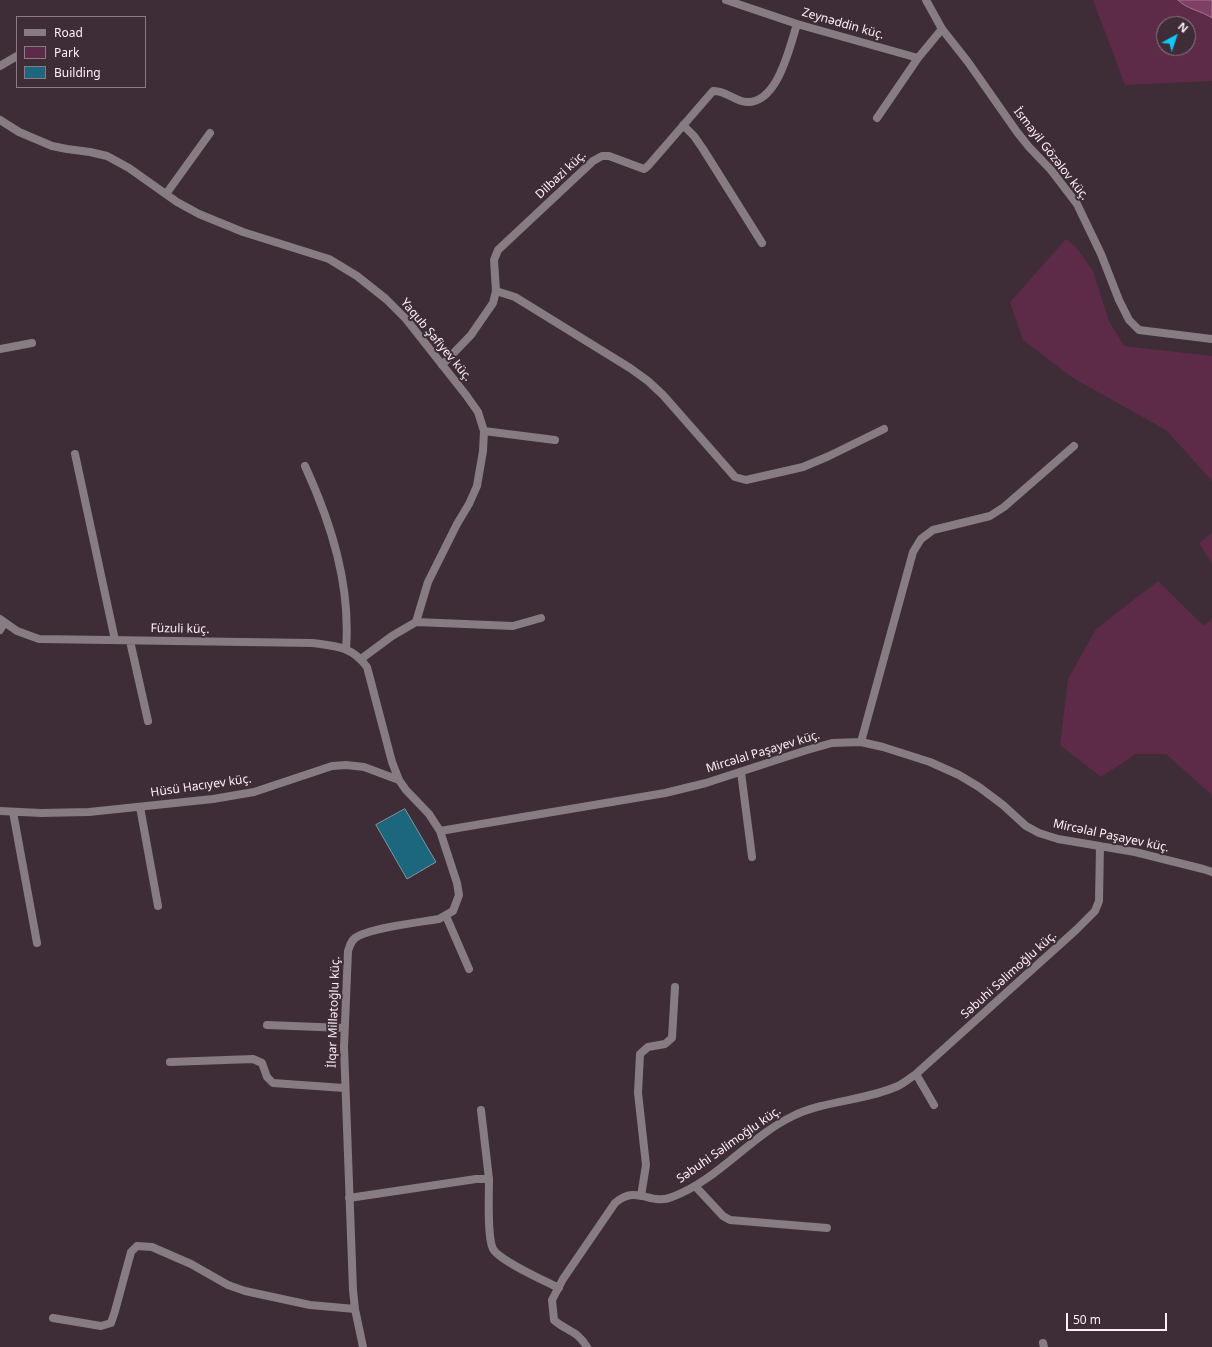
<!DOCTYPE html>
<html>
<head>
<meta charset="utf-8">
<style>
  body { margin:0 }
  #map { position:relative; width:1212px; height:1347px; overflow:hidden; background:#3e2c36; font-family:"Noto Sans",sans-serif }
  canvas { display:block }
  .legend { position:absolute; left:16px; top:16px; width:130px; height:72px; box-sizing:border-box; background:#3e2c36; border:1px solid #8a7a83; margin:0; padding:5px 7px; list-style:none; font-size:12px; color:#fcf0f6 }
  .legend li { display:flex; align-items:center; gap:8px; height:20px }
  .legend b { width:20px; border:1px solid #8a7a83 }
  .north { position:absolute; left:1156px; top:16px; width:40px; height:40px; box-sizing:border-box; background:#3e2c36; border:1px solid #8a7a83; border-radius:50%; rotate:40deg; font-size:11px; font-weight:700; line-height:16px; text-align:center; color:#fcf0f6 }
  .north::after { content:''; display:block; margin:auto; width:14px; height:18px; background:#0dcafa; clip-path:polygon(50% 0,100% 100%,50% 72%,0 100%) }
  .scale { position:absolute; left:1066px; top:1313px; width:101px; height:18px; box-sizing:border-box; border:2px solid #fcf0f6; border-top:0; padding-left:5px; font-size:12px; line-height:14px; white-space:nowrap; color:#fcf0f6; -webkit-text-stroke:3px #3e2c36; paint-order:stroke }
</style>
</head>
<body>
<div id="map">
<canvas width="1212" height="1347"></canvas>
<ul class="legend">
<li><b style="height:5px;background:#867c81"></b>Road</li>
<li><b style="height:11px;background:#5d2b48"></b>Park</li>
<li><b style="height:11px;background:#1c677e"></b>Building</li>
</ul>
<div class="north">N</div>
<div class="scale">50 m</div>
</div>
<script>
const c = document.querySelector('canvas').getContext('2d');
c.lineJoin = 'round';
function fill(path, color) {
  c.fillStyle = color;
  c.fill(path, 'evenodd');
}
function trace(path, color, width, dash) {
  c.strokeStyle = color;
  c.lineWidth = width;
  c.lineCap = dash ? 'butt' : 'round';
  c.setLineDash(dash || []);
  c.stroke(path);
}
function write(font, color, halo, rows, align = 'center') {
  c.font = font + ' "Noto Sans",sans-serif';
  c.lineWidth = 4;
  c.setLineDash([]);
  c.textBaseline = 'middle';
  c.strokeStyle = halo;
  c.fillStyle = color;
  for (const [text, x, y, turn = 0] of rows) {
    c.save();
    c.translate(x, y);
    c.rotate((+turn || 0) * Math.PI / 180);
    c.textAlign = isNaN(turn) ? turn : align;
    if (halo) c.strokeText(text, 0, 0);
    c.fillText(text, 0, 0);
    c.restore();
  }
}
fill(new Path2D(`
  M1093,0H1178C1186,9 1202,11 1212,18V81L1125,85ZM1164,24H1188V48H1164Z
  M1066,239L1076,247L1093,271L1109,321L1124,346L1212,356V481L1166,430L1073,378L1023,340L1010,302Z
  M1212,533V564L1199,543Z
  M1158,581L1204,626L1212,619V795L1166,754H1136L1101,777L1060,745L1068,679L1096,629Z`), '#5d2b48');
const water = new Path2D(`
  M1178,0H1212V18C1202,11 1186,9 1178,0Z`);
fill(water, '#7f4065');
trace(water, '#a47590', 1);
const building = new Path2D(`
  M405,809L436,862L407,879L376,825Z`);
fill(building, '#1c677e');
trace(building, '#7e97a0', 1);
trace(new Path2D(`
  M726,0L797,24L918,58L942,29
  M926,0L942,29L968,62L1017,132L1029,147L1051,170L1077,204L1101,254L1119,300L1129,320L1139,330L1212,339
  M0,66L17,56
  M877,118L918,58
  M0,120L19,132L52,146L67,149L90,152L107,156L129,168L177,202L199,214L243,232L329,259L357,276L386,299L406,319L466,395L478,412L484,431L483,451L477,486L469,504L457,524L428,582L416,622L392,636L361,659
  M683,125L694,136L703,149L762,243
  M166,194L210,133
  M496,291L515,297L630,368L648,381L663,395L735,477L746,480L803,467L829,456L884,429
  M0,349L32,343
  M442,365L471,335L493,303L496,291L494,260L498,250L593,161L602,156H609L644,169L648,166L713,91C726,90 735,102 747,102C778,103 790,46 797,24
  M484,431L555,440
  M75,454L115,640
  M305,466C331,523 351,585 346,649
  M0,619L17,631L39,639L312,643C335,646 352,646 367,667L392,762L399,780L406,790L429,814L440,831L457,883L459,895L453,911L439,919C421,922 368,928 355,938C350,942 350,946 348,951L344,1047L353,1290L355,1309L363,1347
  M416,622L513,626L541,618
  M0,630L4,623
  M130,641L148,721
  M861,742L913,552L921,539L933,530L990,516L1004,507L1074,446
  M741,772L752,857
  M140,807L158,906
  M0,811L41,813L89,812L213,799L254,792L332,766L346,765L364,767L399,780
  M13,812L37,943
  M440,831L665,793L706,783L807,750L832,743L861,742L883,747L930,762L959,775L979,787L1003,805L1026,826L1039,833L1058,839L1135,852L1203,869L1212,872
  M446,916L469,969
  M267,1025L344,1028
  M170,1062L253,1059L262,1063L267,1077L273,1083L344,1088
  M916,1074L934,1105
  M481,1110L489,1179
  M695,1186L723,1216L730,1220L827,1228
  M641,1196L646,1165L638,1093L640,1054L648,1047L665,1044L672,1038L675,987
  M349,1198L476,1179H489C489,1194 487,1237 493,1249C500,1261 545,1281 559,1288
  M53,1318L101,1326L111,1323L115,1311L131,1252L137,1246L152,1247L191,1264L228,1285L245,1291L310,1305L355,1309
  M1043,1343L1044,1347
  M587,1347C577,1330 566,1331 554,1320L552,1300L563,1279L615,1203C637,1184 650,1206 672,1197C718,1180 749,1137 793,1116C826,1100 865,1101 898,1086C904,1083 910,1078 916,1074L1076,930L1095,911L1099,901L1100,846`), '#867c81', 8);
write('12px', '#fcf0f6', '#3e2c36', [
  ["Zeynəddin küç.",843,24,16],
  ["İsmayil Gözəlov küç.",1051,154,52],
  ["Dilbazi küç.",561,175,-43],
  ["Yaqub Şəfiyev küç.",436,340,50],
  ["Füzuli küç.",180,629,1],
  ["Mircəlal Paşayev küç.",763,752,-17],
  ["Hüsü Hacıyev küç.",201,786,-8],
  ["Mircəlal Paşayev küç.",1111,836,12],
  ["Səbuhi Səlimoğlu küç.",1009,975,-42],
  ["İlqar Millətoğlu küç.",334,1012,-88],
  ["Səbuhi Səlimoğlu küç.",729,1145,-35]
]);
</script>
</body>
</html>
